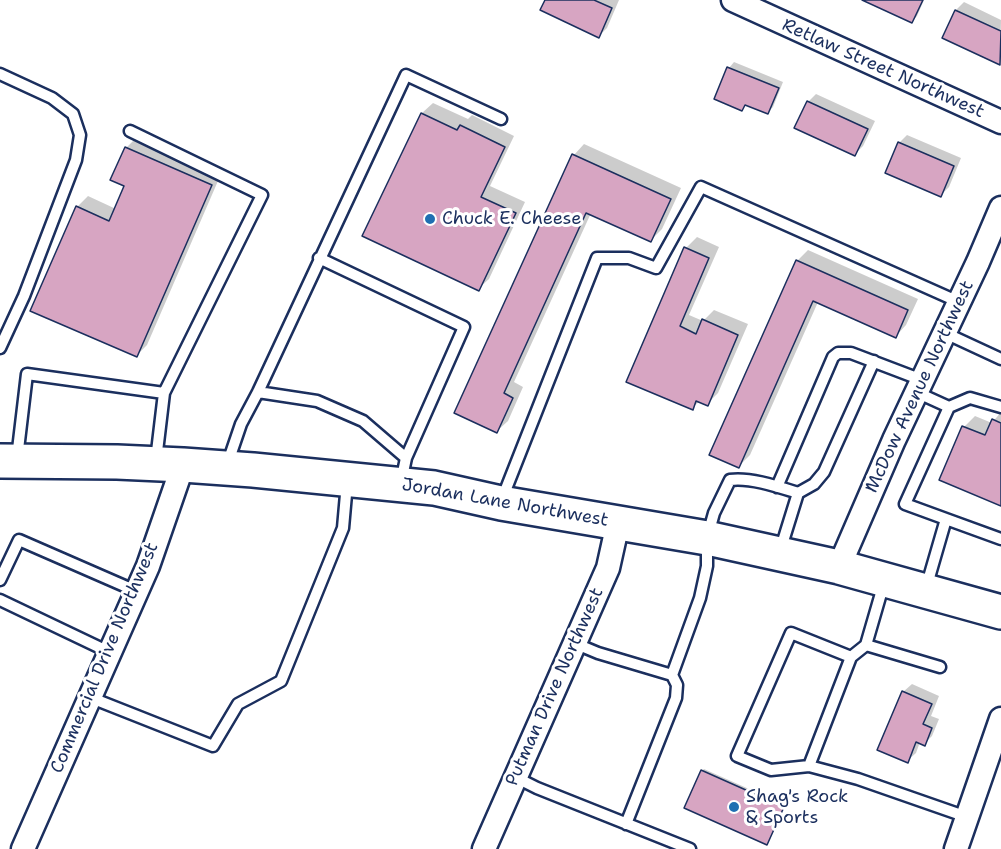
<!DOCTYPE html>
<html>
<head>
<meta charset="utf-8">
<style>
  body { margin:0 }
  canvas { display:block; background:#fff }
</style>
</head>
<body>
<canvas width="1001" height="849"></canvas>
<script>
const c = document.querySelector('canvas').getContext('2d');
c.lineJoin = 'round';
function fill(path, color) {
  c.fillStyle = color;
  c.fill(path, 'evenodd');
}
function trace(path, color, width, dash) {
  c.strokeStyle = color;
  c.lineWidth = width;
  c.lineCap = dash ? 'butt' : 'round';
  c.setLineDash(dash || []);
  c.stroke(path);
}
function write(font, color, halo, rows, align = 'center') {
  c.font = font + ' "Shantell Sans",sans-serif';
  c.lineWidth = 6;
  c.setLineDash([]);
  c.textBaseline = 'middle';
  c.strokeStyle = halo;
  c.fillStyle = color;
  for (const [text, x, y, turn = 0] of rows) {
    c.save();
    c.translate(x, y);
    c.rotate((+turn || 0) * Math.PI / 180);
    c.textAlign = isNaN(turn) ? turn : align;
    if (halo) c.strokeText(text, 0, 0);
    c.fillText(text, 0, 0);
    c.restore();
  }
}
fill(new Path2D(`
  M547,0H619L607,28L599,36Z
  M866,0H924L917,16L912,22Z
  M964,2L1001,20L1000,63L956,10Z
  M734,62L783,82L773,107L768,112L747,104L742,109L716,99L729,68Z
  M816,94L875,121L863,146L855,154L808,102Z
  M433,103L468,119L472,115L514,136L490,186L525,202L489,279L478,289L364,235L422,113Z
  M907,135L961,158L949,187L941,195L899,143Z
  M137,137L221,174L147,345L136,356L77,207L88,196L116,209L126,186V148Z
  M584,144L681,188L662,229L651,240L591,213L514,382L523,387L508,421L497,431L456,413L574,155Z
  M697,237L719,247L689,315L703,321L714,310L748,324L718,393L707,404L700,401L692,408L628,381L686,248Z
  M808,250L918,299L906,325L896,336L818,302L750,455L739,466L797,261Z
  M1001,412V505L941,479L964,427L975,416L992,423Z
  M912,684L939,696L931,716L939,719L932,736L924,744L920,742L916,753L907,761L903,692Z
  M704,769L785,805L769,841L702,771Z`), '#0003');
const building = new Path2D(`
  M545,0H594L612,8L599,38L540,10Z
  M862,0H923L912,23Z
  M955,10L1001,31L1000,65L942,38Z
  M727,67L779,88L768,114L745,105L742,111L714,99Z
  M807,101L868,129L855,156L794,128Z
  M421,113L457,130L460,125L505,147L481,197L516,213L479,291L362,236Z
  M898,142L954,166L941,197L885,173Z
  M125,147L212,185L137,357L30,311L76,206L109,221L124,186L110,180Z
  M572,154L671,199L651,242L586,213L504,393L513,398L497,433L454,413Z
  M684,247L709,258L680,326L696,334L702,319L738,335L708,406L696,401L693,410L626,382Z
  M796,260L908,310L896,338L813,301L739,468L709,455Z
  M992,419L1001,423V506L939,480L962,426L985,435Z
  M902,691L932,704L923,724L932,728L925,746L916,742L908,763L877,750Z
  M701,770L784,807L767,845L684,808Z`);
fill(building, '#d7a5c2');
trace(building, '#1b2f5e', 1.5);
const lane = new Path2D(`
  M0,74L52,98L73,114L80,135L76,160L24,296L0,348
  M130,131L262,195L164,393
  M319,258L464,327L406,458
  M945,333L1001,359
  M258,392L317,401L363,421L406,458L401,482
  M916,392L949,407L905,504L946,519
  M949,407L970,398L1001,407
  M17,458L27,374L164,393L156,460
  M227,465L241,424L258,392L406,75L501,119
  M777,487L833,357L838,353H851L922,380
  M798,493L814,484L824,472L874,361
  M502,499L597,258H629L656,268L701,187L959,302
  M0,580L19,540L136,591
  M926,588L946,519L1001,539
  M0,600L109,652
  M574,643L598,653L672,675L700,598L707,566V538L714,513L730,480C750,477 779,487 798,493L780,551
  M866,645L940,667
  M851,657L791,633L737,756L771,770L809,766L858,779L967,817
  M89,697L213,746L238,704L281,681L343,528L347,483
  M809,766L851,657L866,645L884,583
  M515,777L537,788L690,849
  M626,824L676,698L677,685L672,675`);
const street = new Path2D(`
  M733,0L1001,122
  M839,567L894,440L978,262L1001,208
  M23,849L148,566L183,465
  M484,849L608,568L618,523
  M956,849L1001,719`);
const primary = new Path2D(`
  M0,461L117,462L183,465L253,470L434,488L501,503L707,538L839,567L1001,612`);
trace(lane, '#1b2f5e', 15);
trace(street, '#1b2f5e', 27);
trace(primary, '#1b2f5e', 38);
trace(lane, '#fff', 10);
trace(street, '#fff', 22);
trace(primary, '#fff', 33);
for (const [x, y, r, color] of [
  [430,219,6,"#1f6fb2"],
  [734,807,6,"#1f6fb2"]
]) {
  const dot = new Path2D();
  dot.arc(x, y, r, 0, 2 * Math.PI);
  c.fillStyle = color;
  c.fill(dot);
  trace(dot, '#fff', 2);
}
write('18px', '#1b2f5e', '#fff', [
  ["Retlaw Street Northwest",883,69,24],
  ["McDow Avenue Northwest",920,387,-65],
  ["Jordan Lane Northwest",505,503,10],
  ["Commercial Drive Northwest",105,658,-67],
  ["Putman Drive Northwest",555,687,-66]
]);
write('18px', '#1b2f5e', '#fff', [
  ["Chuck E. Cheese",442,219],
  ["Shag's Rock",746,797],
  ["& Sports",746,818]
], 'left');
</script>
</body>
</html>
